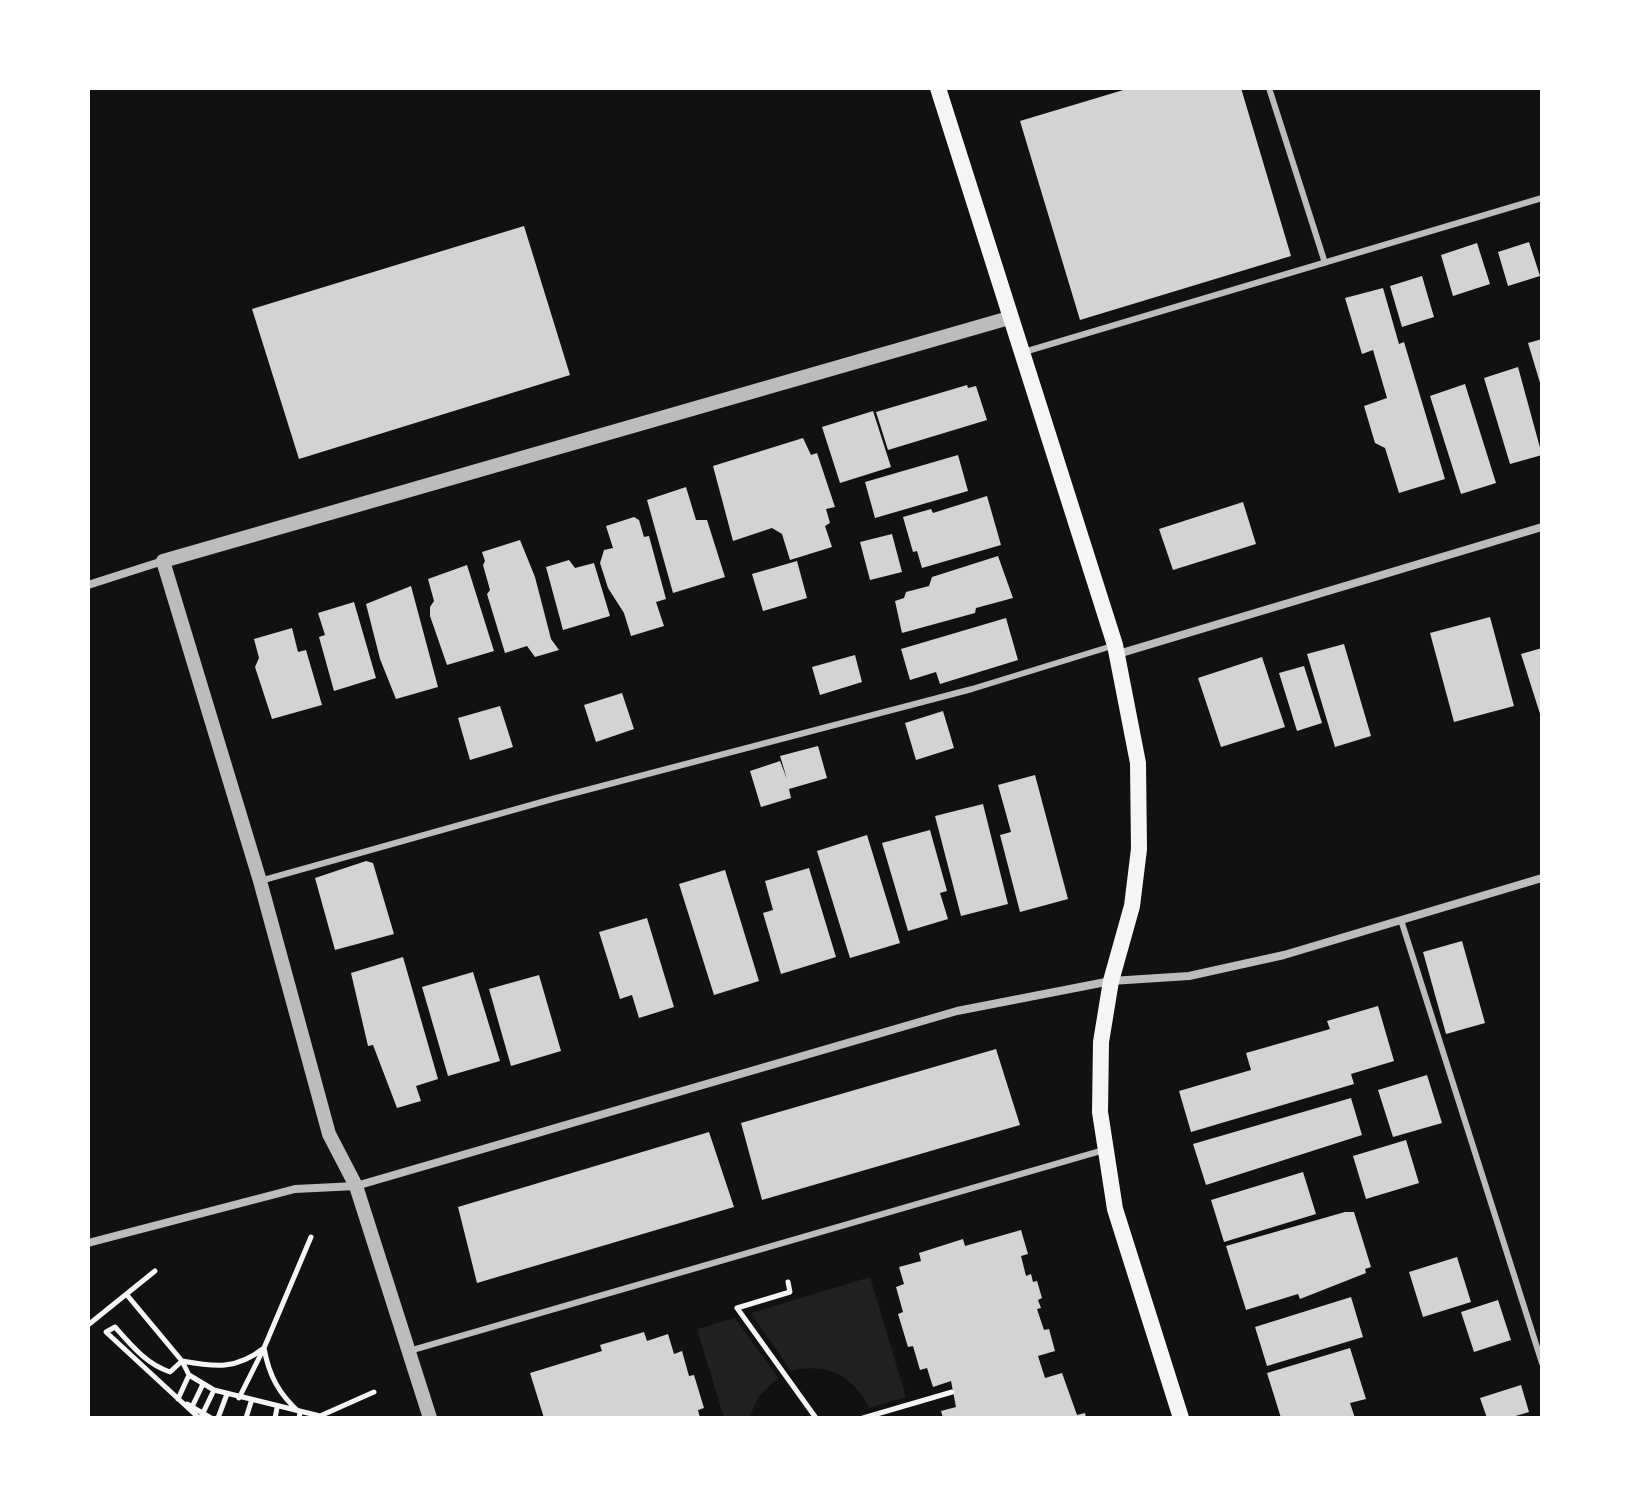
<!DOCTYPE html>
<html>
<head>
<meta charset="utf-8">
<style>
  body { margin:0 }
  #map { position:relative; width:1630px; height:1506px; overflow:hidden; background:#111; font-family:"DejaVu Sans",sans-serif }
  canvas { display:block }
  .frame { position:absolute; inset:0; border:90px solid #fff; pointer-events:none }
</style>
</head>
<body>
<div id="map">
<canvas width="1630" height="1506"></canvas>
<div class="frame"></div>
</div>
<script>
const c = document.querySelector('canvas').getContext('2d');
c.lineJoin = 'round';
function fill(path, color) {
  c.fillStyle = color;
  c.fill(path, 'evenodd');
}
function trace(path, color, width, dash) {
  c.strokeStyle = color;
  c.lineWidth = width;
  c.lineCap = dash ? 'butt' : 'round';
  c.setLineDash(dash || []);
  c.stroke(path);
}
fill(new Path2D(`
  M870,1277L906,1397L869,1408C854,1376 826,1362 791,1371L751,1313Z
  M735,1318L778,1378L759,1396L749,1418H724L697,1329Z`), '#202020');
fill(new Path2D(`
  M1130,88H1241L1291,256L1080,320L1020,121Z
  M524,226L570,375L299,459L252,309Z
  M1529,242L1540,276L1508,286L1498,252Z
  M1477,243L1490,284L1453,296L1441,255Z
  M1422,276L1434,317L1402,327L1390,286Z
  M1383,288L1399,344L1404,342L1445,479L1399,493L1385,448L1375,443L1364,406L1387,398L1373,350L1362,354L1345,298Z
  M1542,339V386H1541L1528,343Z
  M1518,367L1542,455L1510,464L1484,378Z
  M1465,384L1496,483L1461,494L1430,396Z
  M967,385L968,388L976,386L987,420L888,450L876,412Z
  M873,411L891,467L840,483L822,427Z
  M803,438L811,455L817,453L835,507L826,509L830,523L825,526L832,547L790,560L782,534L772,528L733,541L713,466Z
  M958,455L968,491L875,518L865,482Z
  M686,487L696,520H707L725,577L673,593L647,500Z
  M987,496L1001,545L922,568L917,551L913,552L903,517L931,509L933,513Z
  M1243,502L1256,544L1173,570L1159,529Z
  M634,517L639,520L644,537L649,536L666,599L656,602L664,626L631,636L624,613L608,588L600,563L604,550L613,548L606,526Z
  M892,534L902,572L870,580L860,542Z
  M520,540L535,577L551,639L559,650L535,657L527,646L505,653L487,594L490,590L483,565L485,561L482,552Z
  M998,556L1013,598L976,608L975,613L902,633L895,601L904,598L906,592L929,586L932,577Z
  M569,560L575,568L594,563L610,616L563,630L546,567Z
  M797,561L807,598L763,611L752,574Z
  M467,565L494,651L447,665L430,616V607L434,601L428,579Z
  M411,586L438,687L396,699L380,659L366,604Z
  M354,602L376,678L334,691L319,637L325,635L318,613Z
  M1490,617L1514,706L1454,722L1430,633Z
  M1006,618L1018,660L940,684L936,672L910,680L901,649Z
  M292,628L298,652L306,650L322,705L272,719L255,667L259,658L254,639Z
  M1344,644L1371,736L1335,747L1307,654Z
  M1542,648V717H1541L1521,654Z
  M855,655L862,682L820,695L812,667Z
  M1262,657L1285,727L1221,747L1198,678Z
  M1304,666L1322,723L1297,731L1279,673Z
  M622,693L634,729L596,742L584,705Z
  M500,706L513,747L470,760L458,718Z
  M943,711L954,748L916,760L905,723Z
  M818,746L827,778L789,789L791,798L761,807L750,771L780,761L787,779L780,756Z
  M1035,775L1068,899L1020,912L1000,835L1011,832L998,785Z
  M983,804L1008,904L961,916L935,816Z
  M930,830L947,891L940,893L948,919L908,931L882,843Z
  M867,835L900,943L850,958L817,851Z
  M366,861L373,863L394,934L335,950L315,878Z
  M809,868L836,957L781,974L763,913L773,910L765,881Z
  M725,870L759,981L714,995L679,884Z
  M647,918L674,1007L639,1018L632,995L620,999L599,932Z
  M1462,941L1485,1023L1446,1034L1423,952Z
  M403,957L438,1079L416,1086L421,1101L397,1108L373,1045L368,1046L351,973Z
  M473,972L500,1061L448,1076L422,987Z
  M539,975L561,1051L511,1066L489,989Z
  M1378,1006L1394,1061L1351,1074L1354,1084L1191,1132L1179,1091L1251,1070L1246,1053L1330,1029L1327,1021Z
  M996,1049L1020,1125L762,1200L741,1123Z
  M1427,1075L1442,1123L1393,1137L1378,1090Z
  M1351,1098L1362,1135L1206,1185L1193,1144Z
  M709,1132L734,1207L477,1283L458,1207Z
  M1406,1140L1419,1183L1366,1199L1353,1156Z
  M1303,1172L1316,1214L1224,1242L1211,1200Z
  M1345,1212H1354L1371,1267L1365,1269L1366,1273L1300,1299L1298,1294L1246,1310L1226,1246Z
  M1021,1230L1028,1254L1021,1256L1026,1276L1031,1274L1033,1282L1037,1281L1042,1298L1038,1300L1041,1308L1037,1309L1044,1330L1049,1329L1055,1351L1038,1356L1045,1378L1062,1373L1077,1415L1085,1413L1086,1418H943L941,1411L956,1407L951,1381L933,1387L927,1368L920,1370L913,1346L908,1347L898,1314L903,1312L896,1287L904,1284L899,1267L921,1261L919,1253L963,1239L965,1246Z
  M1457,1257L1471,1302L1423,1317L1409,1272Z
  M1351,1297L1363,1337L1267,1366L1255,1327Z
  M1498,1300L1511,1340L1474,1352L1461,1312Z
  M644,1332L647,1341L668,1334L674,1354L682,1351L689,1376L694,1375L704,1408L698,1410L700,1418H544L530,1373L602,1351L600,1345Z
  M1350,1348L1366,1399L1350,1403L1355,1418H1281L1267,1373Z
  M1521,1385L1529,1412L1509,1418H1487L1480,1398Z`), '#d3d3d3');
trace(new Path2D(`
  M788,1282L790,1292L737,1308L816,1418
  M127,1295L182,1361L189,1375L214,1390L320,1416L374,1392
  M88,1325L155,1271
  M239,1398L264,1348C269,1376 279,1394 300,1413L299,1418
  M178,1399L189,1375
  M187,1404L211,1418
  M192,1407L203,1384
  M201,1417L214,1390
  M199,1418L106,1332L115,1327C131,1345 146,1364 170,1372L182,1361C215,1367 236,1370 264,1348L311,1237
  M218,1418L227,1394
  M246,1418L251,1402
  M275,1418L277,1408
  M863,1418L952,1392`), '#f5f5f5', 5);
trace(new Path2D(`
  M1269,88L1325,263
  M1024,352L1542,198
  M260,881L556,798L972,689L1112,646
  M1401,920L1542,1363
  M409,1351L1104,1150`), '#bcbcbc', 6);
trace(new Path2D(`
  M88,585L163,561
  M1118,654L1542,527
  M88,1243L295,1189L356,1186L957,1011L1111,981L1189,976L1284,955L1542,878`), '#bcbcbc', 8);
trace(new Path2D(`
  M430,1418L356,1186L329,1134L260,881L163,561L1009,318`), '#bcbcbc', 14);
trace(new Path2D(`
  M938,88L1115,645L1138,763L1139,849L1132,906L1111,981L1101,1042L1100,1112L1115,1209L1181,1418`), '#f5f5f5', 16);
</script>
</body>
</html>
